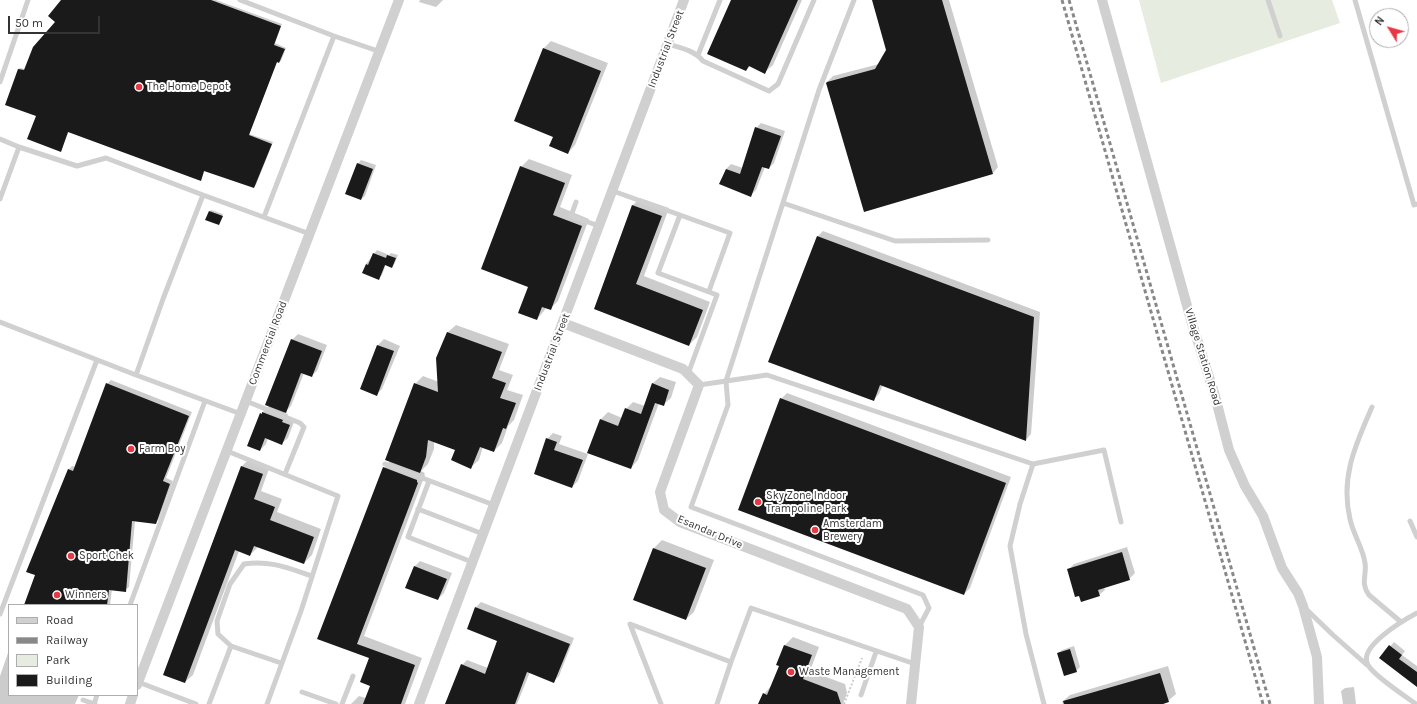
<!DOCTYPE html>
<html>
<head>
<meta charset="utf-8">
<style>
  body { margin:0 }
  #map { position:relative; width:1417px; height:704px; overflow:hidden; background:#fff; font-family:Karla,sans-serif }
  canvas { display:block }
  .legend { position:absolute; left:8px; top:604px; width:130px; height:92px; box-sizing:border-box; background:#fff; border:1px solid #adadad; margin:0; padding:5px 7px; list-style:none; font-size:12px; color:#333 }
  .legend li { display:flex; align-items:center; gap:8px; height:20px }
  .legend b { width:20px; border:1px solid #adadad }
  .north { position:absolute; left:1369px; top:8px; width:40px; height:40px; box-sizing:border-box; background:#fff; border:1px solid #adadad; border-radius:50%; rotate:307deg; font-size:11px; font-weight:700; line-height:16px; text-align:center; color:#333 }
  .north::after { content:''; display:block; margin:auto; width:14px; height:18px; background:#e63946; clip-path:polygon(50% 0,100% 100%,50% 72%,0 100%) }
  .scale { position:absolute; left:8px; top:16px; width:92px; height:18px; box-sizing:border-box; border:2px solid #333; border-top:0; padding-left:5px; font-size:12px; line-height:14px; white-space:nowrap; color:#333; -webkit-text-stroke:3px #fff; paint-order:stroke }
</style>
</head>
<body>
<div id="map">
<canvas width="1417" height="704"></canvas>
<ul class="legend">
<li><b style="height:5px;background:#d0d0d0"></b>Road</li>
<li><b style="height:5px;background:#888"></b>Railway</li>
<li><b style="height:11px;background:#e6ecdf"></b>Park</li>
<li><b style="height:11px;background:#1a1a1a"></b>Building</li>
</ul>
<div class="north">N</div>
<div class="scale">50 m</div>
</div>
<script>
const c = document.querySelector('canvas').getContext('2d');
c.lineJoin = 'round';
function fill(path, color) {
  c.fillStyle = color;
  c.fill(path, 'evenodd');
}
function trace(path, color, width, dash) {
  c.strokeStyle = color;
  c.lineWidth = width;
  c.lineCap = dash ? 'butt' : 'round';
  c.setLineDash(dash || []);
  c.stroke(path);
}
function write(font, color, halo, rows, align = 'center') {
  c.font = font + ' Karla,sans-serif';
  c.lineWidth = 4;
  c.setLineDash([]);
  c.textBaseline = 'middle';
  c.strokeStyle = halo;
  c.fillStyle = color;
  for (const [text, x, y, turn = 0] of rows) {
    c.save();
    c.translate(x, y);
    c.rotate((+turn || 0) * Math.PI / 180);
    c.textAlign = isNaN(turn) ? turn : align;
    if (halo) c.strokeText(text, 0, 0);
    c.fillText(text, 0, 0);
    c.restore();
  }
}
fill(new Path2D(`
  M1139,0H1332L1340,23L1161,83Z`), '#e6ecdf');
fill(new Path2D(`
  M63,0H216L282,24L275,43L286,48L281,61L279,62L277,61L249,134L273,142L256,185L254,187L205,170L201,180L69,131L61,150L38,115L18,69L20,68L25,69L56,22Z
  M420,0H443L436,7L419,2Z
  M732,0H802L773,65L765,72L750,66L746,70Z
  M873,0H949L998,167L993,173L827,82L833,76L879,64L887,50Z
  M551,41L608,63L575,145L568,153L543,49Z
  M761,123L785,131L774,163L769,168L765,167L756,190L751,195L721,184L726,169L731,164L743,168L756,128Z
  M529,159L572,175L560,207L589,219L558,301L550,309L546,308L544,311L537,319L521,167Z
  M361,160L376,165L365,196L361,199L358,164Z
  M640,198L669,208L644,276L710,302L697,337L689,345L595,309L633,205Z
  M211,210L223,214L219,224L210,211Z
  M823,231L1040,312L1031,434L1026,440L883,385L879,394L873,400L818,236Z
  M377,250L389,255L391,253L398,255L395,263L392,267L386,264L382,275L378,278L366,264Z
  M456,325L509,344L499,370L513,375L507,390L523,395L514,420L508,426L502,443L494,451L483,447L479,460L471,467L456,449L434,441V449L428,464L421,471L425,473L424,474L425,475L364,636L422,658L405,704H351L359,696L366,698L371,685L370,658L319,638L384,468L390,461L415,384L423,376L439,382L437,359L448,332Z
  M298,334L327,345L317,371L311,376L304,373L291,406L284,413L288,414L287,416L295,419L288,438L282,443L268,438L266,444L260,450L261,414L270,405L292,340Z
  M384,339L400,346L382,389L376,395L361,389L378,345Z
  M660,377L676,382L671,398L663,405L659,403L638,460L631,468L601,419L608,412L622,418L626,409L633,402L645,406L652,384Z
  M111,380L192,412L166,478L173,481L159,519L155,523L135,521L129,587L125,590L112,589L110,605H25L36,574L68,470L72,466L76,467L107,384Z
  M787,393L1011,477L970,588L964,594L781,399Z
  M553,433L562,436L559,444L588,454L578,481L572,487L547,439Z
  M249,459L270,466L261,491L282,499L277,512L321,529L312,555L304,563L258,547L250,555L239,551L193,675L185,682L242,466Z
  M662,540L714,560L694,612L686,619L634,600L654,548Z
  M1127,547L1135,573L1129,579L1104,587L1105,590L1099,595H1080L1068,570L1074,564Z
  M420,561L452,573L444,593L438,599L414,567Z
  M481,602L574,638L559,676L554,681L530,672L517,704H446L462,665L467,660L488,668L499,640L476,607Z
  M793,637L819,647L810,671L845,684L847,693L843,704H759L764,694L771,686L780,665L777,664L785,645Z
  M1394,642L1405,651L1402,655L1417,666V685L1380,658Z
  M1074,646L1080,667L1076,671L1058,653L1062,650Z
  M9,650V695H79L75,704H0V676Z
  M1168,666L1176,694L1168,701L1159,704H1063L1062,702L1070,695Z
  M1354,687L1356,704H1343L1341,691L1345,688Z`), '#0003');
fill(new Path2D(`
  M61,0H211L281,26L274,45L285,49L279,63L277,62L249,135L272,144L254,188L204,171L201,181L68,132L61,152L27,139L36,116L5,105L18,69L24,70L33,47L55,22L48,16Z
  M731,0H798L765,74L749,66L746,71L707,54Z
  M872,0H942L993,174L864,212L826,83L827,82L875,69L886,50Z
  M543,48L601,71L568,154L549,146L553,137L514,121Z
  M755,127L781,136L769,169L762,167L751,197L719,184L726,169L740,174Z
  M357,163L373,169L361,200L345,194Z
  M520,166L565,183L553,215L582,226L551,310L542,307L537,320L518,313L528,287L481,269Z
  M632,205L662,216L636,284L703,310L689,346L594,309Z
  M209,211L223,216L219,225L205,220Z
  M817,236L1034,317L1026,441L880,385L874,401L768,362Z
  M373,253L386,258L387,255L396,258L392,268L385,265L379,280L362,273L366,264L368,265Z
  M447,332L502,352L492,378L506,383L500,398L516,403L506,429L503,428L494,452L480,447L471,469L451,460L455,450L428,440L426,457L420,473L385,460L414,383L438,392L436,358Z
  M291,339L322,351L312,377L301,373L286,413L265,405Z
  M377,345L394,351L377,396L360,389Z
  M106,383L189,416L163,481L170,484L156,524L132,521L126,592L109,590L107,605H24L35,575L26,572L68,469L73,471Z
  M652,383L669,390L664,406L655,403L631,469L587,453L600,419L618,426L625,408L641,414Z
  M780,398L1006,483L964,595L738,510Z
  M262,412L283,420L282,422L290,425L282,445L265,438L260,451L247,446L260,413L262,414Z
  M546,438L557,442L554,450L583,460L572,488L534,474Z
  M241,466L263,474L254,499L275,507L270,520L314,537L304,564L254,546L250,556L235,550L185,683L163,675Z
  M383,467L417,480V482L418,483L357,644L415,665L401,704H363L370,686L360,682L369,658L317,639Z
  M653,548L706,568L686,620L633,600Z
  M1122,552L1130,580L1098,590L1100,596L1081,602L1079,596L1075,597L1067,569Z
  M414,566L447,579L438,600L405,588Z
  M475,607L570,644L554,683L527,672L515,704H445L461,664L485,674L497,641L467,629Z
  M784,645L812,655L803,679L837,692L841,704H758L763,693L767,695L779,666L776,665Z
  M1389,645L1402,655L1399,659L1417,672V687L1379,658Z
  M1070,649L1077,672L1064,676L1057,653Z
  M1160,673L1169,702L1163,704H1064L1063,701Z`), '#1a1a1a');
trace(new Path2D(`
  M844,704L862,658`), '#cdcdcd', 2, [2, 2]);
trace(new Path2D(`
  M240,0L334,36L378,51
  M854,0L819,90L726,381L728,405L691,507L923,595L929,608L919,627
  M1268,0L1280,36
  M1355,0L1414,205L1417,204
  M668,44C681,48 694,50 703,61L769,91L778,84L814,0
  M698,55L720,0
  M0,82L28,0
  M0,139L19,147L77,166L106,158L203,195L310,234
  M613,191L680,215L658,273L717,295L688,374
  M0,199L19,147
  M576,202L571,216L599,226
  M783,203L895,241L988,240
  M680,215L730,233L709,291
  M264,217L334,36
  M0,322L136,375L241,414
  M136,375L163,299L203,195
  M699,385L767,375L1033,464
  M246,401L300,423L304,427L285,474
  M1372,407C1356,444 1340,477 1350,519C1353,534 1363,548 1365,563C1367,575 1360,583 1369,595L1401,622
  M227,451L338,496L301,611L267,704
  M385,464L494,505
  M429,481L408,537L472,562
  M418,509L483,534
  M1410,521L1417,537
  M130,605L205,401
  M1305,608L1333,635L1367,665
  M0,614L97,360
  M281,663L231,646L218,634L217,621L230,584L244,564C270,560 288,568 312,576
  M138,682L196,704
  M302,692L336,704
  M861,695L876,652
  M83,700L95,704
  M94,704L97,695
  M209,704L231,646
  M342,704L353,676
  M661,704L630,624L731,662L751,608L915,664
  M717,704L731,662
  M1044,704L1026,634L1010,546L1020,504L1033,464L1104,450L1121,522
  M1416,704C1405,696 1374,676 1368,665C1357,647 1404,620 1417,613`), '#d0d0d0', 5);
trace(new Path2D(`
  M1102,0L1191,320L1215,396L1229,450L1245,486L1263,516L1282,568L1298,593L1303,606L1317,657L1319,704
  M563,323L683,369L699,385L660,492L664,510L680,522L907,609L919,627L911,704
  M137,685L399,0
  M130,704L133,695
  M419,704L684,0`), '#d0d0d0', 10);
trace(new Path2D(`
  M1062,0L1263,704
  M1069,0L1270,704`), '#888', 3, [4, 3]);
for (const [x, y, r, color] of [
  [139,87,4,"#e63946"],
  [131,449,4,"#e63946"],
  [758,502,4,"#e63946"],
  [815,530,4,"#e63946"],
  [71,556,4,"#e63946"],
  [57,595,4,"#e63946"],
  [791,672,4,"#e63946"]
]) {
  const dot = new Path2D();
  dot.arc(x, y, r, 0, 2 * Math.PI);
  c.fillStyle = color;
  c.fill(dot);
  trace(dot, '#fff', 1.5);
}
write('11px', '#333', '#fff', [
  ["Industrial Street",666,49,-69],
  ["Commercial Road",268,343,-69],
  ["Industrial Street",552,352,-69],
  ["Village Station Road",1203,357,73],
  ["Esandar Drive",710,532,23]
]);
write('11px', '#333', '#fff', [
  ["The Home Depot",147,87],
  ["Farm Boy",139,449],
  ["Sky Zone Indoor",766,496],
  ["Trampoline Park",766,509],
  ["Amsterdam",823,524],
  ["Brewery",823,537],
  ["Sport Chek",79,556],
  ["Winners",65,595],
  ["Waste Management",799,672]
], 'left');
</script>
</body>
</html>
